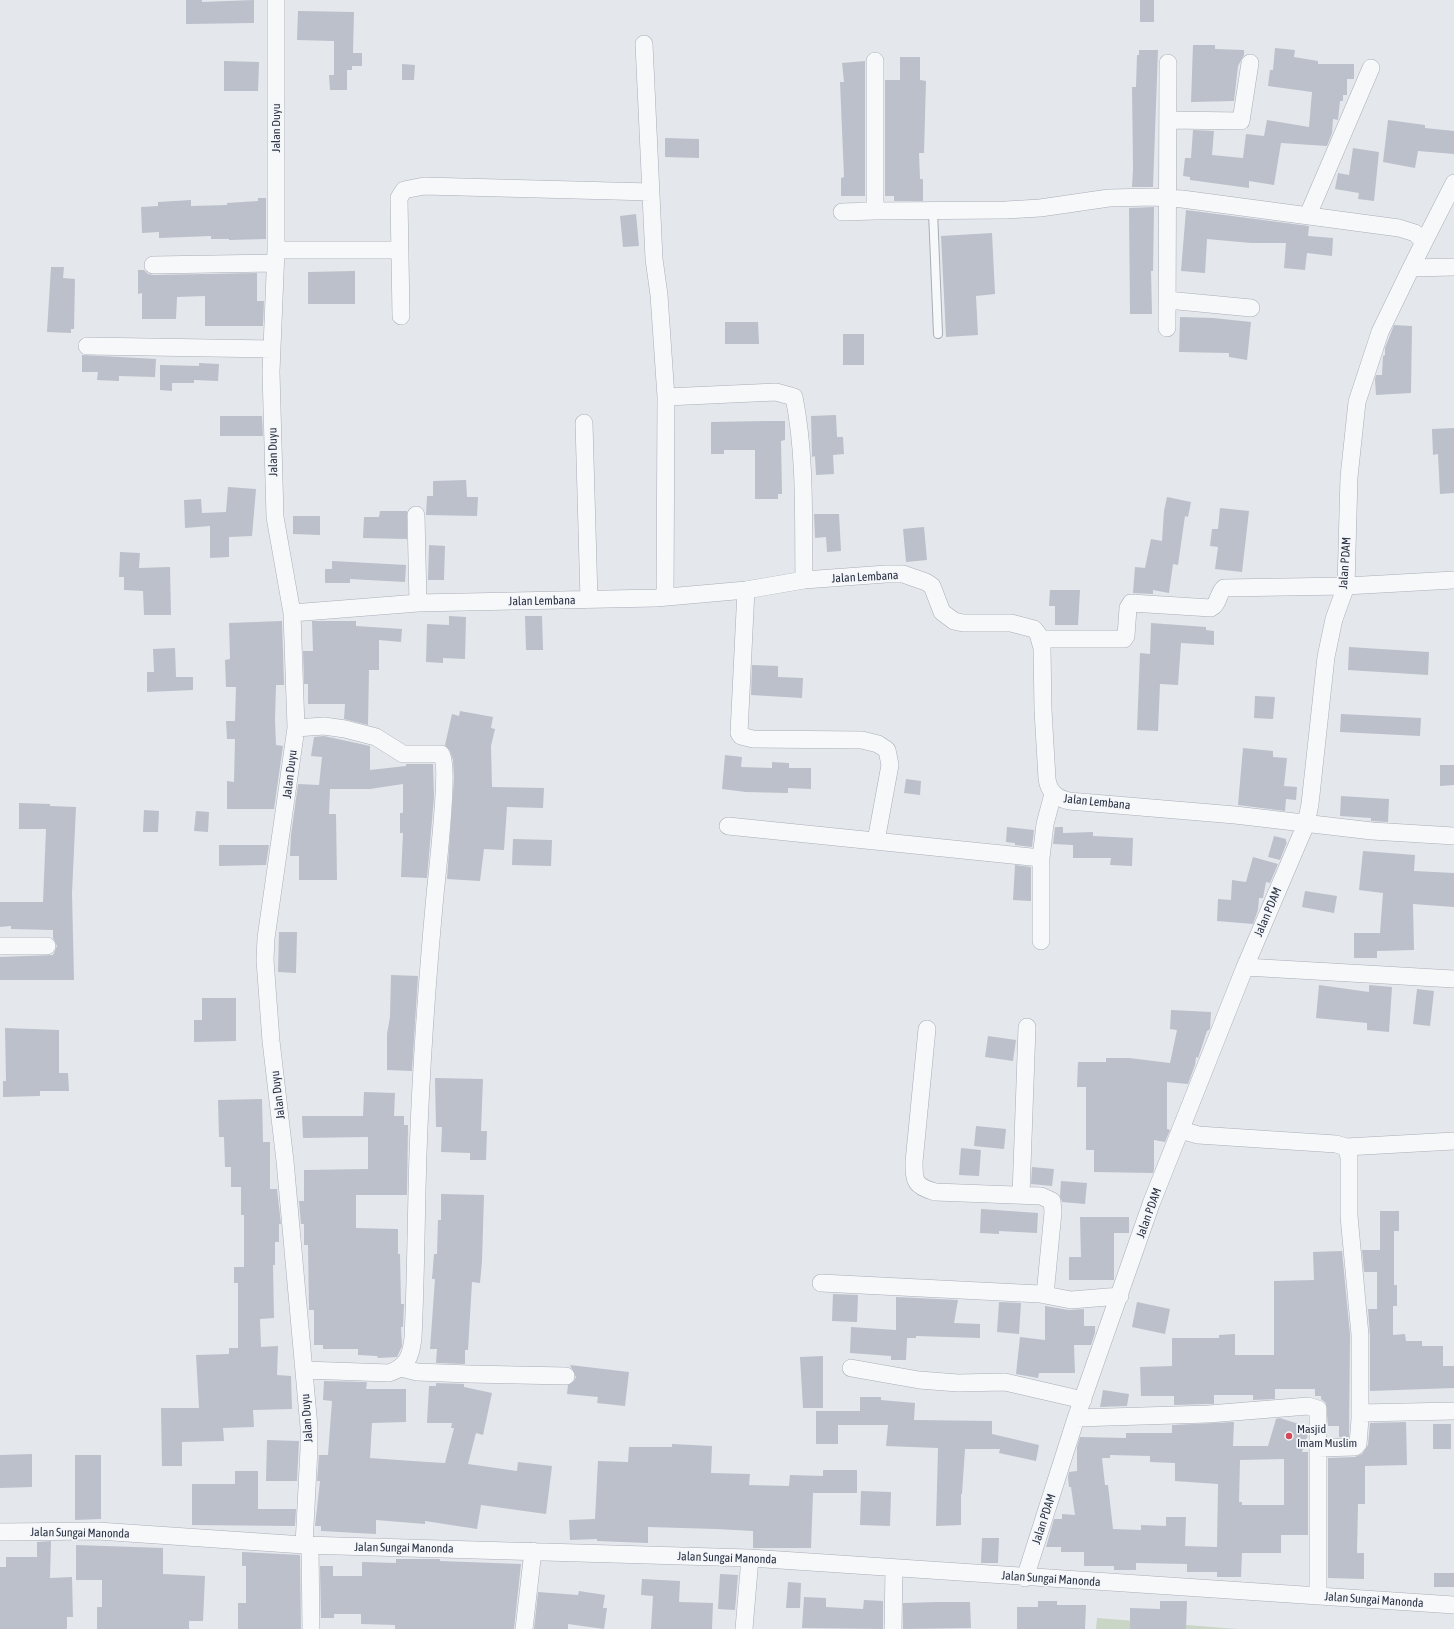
<!DOCTYPE html>
<html>
<head>
<meta charset="utf-8">
<style>
  body { margin:0 }
  canvas { display:block; background:#e4e7ec }
</style>
</head>
<body>
<canvas width="1454" height="1629"></canvas>
<script>
const c = document.querySelector('canvas').getContext('2d');
c.lineJoin = 'round';
function fill(path, color) {
  c.fillStyle = color;
  c.fill(path, 'evenodd');
}
function trace(path, color, width, dash) {
  c.strokeStyle = color;
  c.lineWidth = width;
  c.lineCap = dash ? 'butt' : 'round';
  c.setLineDash(dash || []);
  c.stroke(path);
}
function write(font, color, halo, rows, align = 'center') {
  c.font = font + ' "Asap Condensed",sans-serif';
  c.lineWidth = 3.5;
  c.setLineDash([]);
  c.textBaseline = 'middle';
  c.strokeStyle = halo;
  c.fillStyle = color;
  for (const [text, x, y, turn = 0] of rows) {
    c.save();
    c.translate(x, y);
    c.rotate((+turn || 0) * Math.PI / 180);
    c.textAlign = isNaN(turn) ? turn : align;
    if (halo) c.strokeText(text, 0, 0);
    c.fillText(text, 0, 0);
    c.restore();
  }
}
fill(new Path2D(`
  M1097,1618L1238,1629H1096Z`), '#c9d6c5');
fill(new Path2D(`
  M186,0H202V2L254,0V23L186,24Z
  M1140,0H1154V22H1140Z
  M298,11L354,12L353,53H362V66H352V70H347V90H330L329,75H334V41L297,40Z
  M1193,45H1215V49L1244,50V55L1238,66L1234,101L1191,102Z
  M1275,48L1295,50L1294,57L1318,61V64H1354V79H1347V95H1343V101H1340L1338,120L1333,119L1332,133L1327,146L1281,143L1274,185L1249,181V188L1190,180V177L1183,176L1185,158H1191L1193,130L1214,131L1212,155L1243,158L1246,134L1264,136L1267,120L1309,127L1312,92L1268,86L1270,70H1273Z
  M1139,50H1158L1153,187H1132L1133,169L1132,87H1136L1137,55H1139Z
  M900,57H920V80L926,81L924,153H919L920,179H923V201H894V196H885V80H900Z
  M224,61L259,62L258,91H224Z
  M865,61V196H841V178L844,177L840,82H844L842,63Z
  M402,64L415,65L414,80H402Z
  M1388,120L1425,125V128L1454,131V154L1418,151L1415,168L1383,162Z
  M665,138L699,139V158L665,157Z
  M1353,148L1379,152L1374,201L1358,199L1359,193L1335,189L1338,173L1349,175Z
  M258,198H266V239L229,240V239H211V236L159,238V232L142,233L141,207L158,206V202L191,200V206L227,205V203L258,201Z
  M1154,207L1153,271H1151L1152,314H1130L1129,208Z
  M1186,210L1309,226L1308,236L1333,238L1332,256L1307,253L1305,270L1284,268L1286,243H1251L1207,239L1205,273L1181,271Z
  M636,214L639,246L623,247L620,216Z
  M992,233L995,294L976,296L978,335L946,337L941,236Z
  M51,267H64L63,278L75,279L74,329H71V333L47,332Z
  M138,270H144L148,274L153,275L257,273V301H264L263,326H205V296L177,297L176,319H142V293L138,294Z
  M355,271V304H308V272Z
  M1180,317L1213,318L1251,322L1247,360L1229,357V353L1179,352Z
  M725,322H758L759,344H725Z
  M1394,325L1412,326L1411,393L1376,395L1375,379L1376,375H1382L1383,356L1385,355V348Z
  M843,334H864V365H843Z
  M82,355L156,359L155,377L119,376V381L97,380L98,372H82Z
  M199,363L219,364L218,381L194,380V383H172V391L160,390V365L199,366Z
  M836,415L837,437H843L844,454L833,455L834,474L816,475L815,456L812,457L811,416Z
  M220,416H262L263,436H220Z
  M765,421H785V440L781,441L782,494H778V499H755V450H724V454H711V422Z
  M1454,428V493L1440,494L1438,454L1433,455L1432,429Z
  M466,480L467,497H478L477,516L426,515L427,496H433V481Z
  M228,487L256,489L252,536L229,537V557L210,558V526L185,528L184,500L201,499L202,513L226,512Z
  M1167,497L1191,502L1188,517L1185,516L1178,565L1173,564L1169,593L1153,590V594L1133,593L1135,567L1145,568L1151,539L1162,541L1164,511Z
  M1220,508L1249,511L1242,572L1215,569L1218,547L1210,546L1212,529H1218Z
  M380,511H407V539L363,538L364,517H379Z
  M814,514H839L841,551L827,552L826,537L815,538Z
  M293,516H320V535L293,534Z
  M924,527L927,560L906,562L903,529Z
  M429,545L445,546L444,580H428Z
  M120,552L140,553L139,568L170,567L171,615H144L143,591L124,590V577H119Z
  M332,561L406,565L405,582L350,579V583H325V569H332Z
  M1050,590H1080L1078,625H1055V606H1049Z
  M449,616L466,617L465,659L443,658V663L426,662L427,624L449,625Z
  M525,616H542L543,650H526Z
  M282,621L284,685H276L275,720L276,745L283,746L274,809H227V781L234,782L235,739H227L226,721H235L236,687H226L225,660L230,659L229,623Z
  M312,621H356V626L402,629L401,642L379,640V670H369L368,725L344,719L345,704H308V684H304L303,651H313Z
  M1151,623L1206,627V630L1214,631V645L1181,643L1178,685L1160,684L1158,731L1137,730L1140,653L1150,654Z
  M1349,647L1429,652L1428,675L1348,670Z
  M175,648L176,677H193V690L147,692V672H154L153,649Z
  M752,665L778,666V677L803,678L802,698L751,695Z
  M1255,696L1275,697L1273,719L1254,718Z
  M460,711L493,717L491,728L495,729L491,746L492,787L544,788L543,808L507,807L504,850L484,849L480,881L447,879L454,778L453,760L450,751L445,745L452,714L459,716Z
  M1341,714L1421,718L1420,736L1340,732Z
  M324,736L370,746V770L406,766V764H433L434,797L427,878L401,877L403,833H400V813H403V784L370,789H330L329,814H336L337,880H299V856H290L291,835L298,784L319,785L322,757L311,756L314,737Z
  M1243,748L1273,751V757L1287,758L1284,786L1297,787L1296,800L1286,799L1285,811L1238,805Z
  M725,755L742,757L741,767L772,768V762L789,763V768H811V789L788,788V793L746,792L722,789Z
  M1440,765H1454V785L1440,786Z
  M906,779L921,781L920,795L904,793Z
  M1341,796L1389,799L1388,822L1371,821V818L1340,816Z
  M19,803L50,804V806L76,807L72,893L74,980H0V957L53,955L57,946L53,938V930L11,929V926L0,927V902H43L46,829H19Z
  M144,810L159,811L158,832H143Z
  M196,811L209,812L208,832L194,831Z
  M1007,827L1034,830L1032,847L1015,845V843L1006,842Z
  M1055,827H1063V833L1093,832V836L1133,838L1132,866L1110,865L1111,858H1073V845L1053,844Z
  M1274,836L1286,839V842H1287L1280,860L1268,857Z
  M513,839L552,840L551,866L512,865Z
  M219,845H269L266,865L219,866Z
  M1363,851L1415,855L1414,871L1454,873V907L1413,904L1414,950L1377,951V958H1354V933H1380L1383,893L1359,890Z
  M1253,857L1278,864L1270,883L1266,882L1263,898H1259L1258,910L1253,924L1217,921L1218,899L1231,900L1232,880L1246,882Z
  M1015,865L1031,867V901L1013,900Z
  M1305,891L1337,896L1334,913L1302,907Z
  M279,932H297L296,973L278,972Z
  M391,975L418,976L412,1071L387,1070V1034L390,1017Z
  M1319,985L1369,992V985L1392,987L1389,1032L1367,1030V1023L1316,1018Z
  M1417,989L1434,991L1430,1026L1413,1024Z
  M202,998H236V1041L194,1042V1020H202Z
  M1171,1010L1211,1012L1210,1029L1207,1031L1198,1058L1196,1057L1195,1065L1188,1084L1167,1082V1129L1170,1130L1165,1142L1154,1140V1169L1153,1173L1094,1172V1150H1086V1087H1077L1078,1062H1106V1058H1129L1170,1063L1177,1030L1170,1029Z
  M5,1028L59,1030V1073H68L69,1091H40V1096L3,1097V1081H6Z
  M988,1036L1016,1040L1013,1061L985,1057Z
  M435,1078L483,1079L481,1131H487L486,1160H470V1153L441,1152L442,1127H436Z
  M364,1092L395,1093L394,1116H404V1125H408L407,1195H356V1228L398,1229V1254H400L401,1304H404L403,1327H401L402,1346L397,1357L378,1358L377,1356L358,1355V1349H323V1345H314V1310H309L308,1245H304V1224H301L299,1201H304V1170L368,1169V1137L303,1138L302,1116H363Z
  M262,1099L263,1142H270V1189H277L281,1224H279V1242H275V1265H273L274,1318L260,1319L261,1347L278,1346L277,1375L291,1376L292,1409L253,1410L254,1427L223,1428L224,1441L182,1442V1466H162L161,1408H199L196,1355L229,1354V1348H238V1283H234V1267H244V1215H241V1187H231V1167H225L224,1137H219L218,1100Z
  M976,1126L1006,1129L1004,1149L974,1146Z
  M961,1148L981,1150L979,1176L959,1175Z
  M1032,1167L1054,1169L1052,1186L1031,1184Z
  M1061,1181L1087,1183L1085,1204L1062,1202L1060,1196Z
  M441,1194L484,1195L482,1261L480,1283L472,1282L468,1350H465V1364L436,1363L437,1349H430L435,1279H432L434,1254H437L438,1220H441Z
  M981,1209L1038,1213L1037,1233L999,1231V1234L980,1233Z
  M1380,1211H1399V1231H1394V1285H1397V1306H1393V1335L1405,1334L1406,1341H1422V1346H1443V1366H1454V1388L1370,1391V1335L1368,1309H1377V1272H1364L1362,1250H1380Z
  M1080,1217H1129V1233H1114V1280H1069V1257H1081Z
  M1342,1251L1350,1335L1349,1437H1339V1426H1328L1326,1403L1321,1399V1396H1315V1389H1275V1399L1253,1400V1395H1214V1404H1208L1174,1405V1396H1141L1140,1367L1172,1366V1338H1219V1335L1235,1334V1355H1274V1281L1314,1280L1313,1252Z
  M833,1294L858,1295L857,1322L832,1321Z
  M896,1297L958,1300L954,1323L980,1324V1338L916,1336V1338H907L906,1360H891V1356L850,1353L851,1327L896,1330Z
  M999,1302L1021,1303L1019,1334L997,1332Z
  M1137,1302L1170,1309L1165,1334L1132,1327Z
  M1045,1306L1069,1310L1084,1309V1326H1095V1333L1091,1345H1074L1075,1373H1039L1038,1378L1016,1374L1020,1337L1045,1340Z
  M823,1356V1408H803L800,1357Z
  M570,1365L629,1372L625,1406L597,1403L598,1397L567,1394L568,1385L574,1381L576,1377Z
  M324,1381L367,1382L366,1389H406V1422L372,1423L370,1458L427,1462L445,1463L454,1428H451L452,1423H427L429,1386H436V1383L464,1384V1387L492,1393L483,1435L476,1433L468,1464L517,1471L518,1462L552,1466L546,1514L481,1505L477,1529L425,1521V1524L376,1520V1534L321,1531V1526H315L320,1481H317L319,1455H328L332,1401L323,1400Z
  M1103,1390L1129,1394L1127,1406L1100,1407Z
  M860,1397H881V1400L915,1403L914,1420L992,1421V1434L1039,1445L1036,1461L999,1453L1000,1449H965L962,1494H961V1525L936,1526L938,1448L886,1446L888,1425H838V1444H816V1411H860Z
  M1280,1418L1308,1427V1434L1302,1452H1308V1535H1281V1553H1242L1241,1577H1217V1572H1187V1564L1136,1563V1570H1114V1566H1084V1552H1061V1547H1046L1054,1519H1062V1514L1075,1515L1071,1487H1069L1068,1477L1069,1472L1077,1471V1447L1080,1437L1126,1438V1433H1172V1425L1234,1422L1233,1446H1268L1276,1419ZM1110,1455L1150,1456V1462L1175,1463V1481L1218,1484L1217,1547L1185,1546L1186,1517H1166V1526L1141,1525V1530L1113,1529L1108,1485H1105L1102,1458H1110ZM1284,1459V1505H1242V1502H1239L1240,1460Z
  M1406,1422L1407,1465L1365,1466V1504H1358L1357,1553H1364V1579L1328,1578V1458L1355,1457L1362,1454L1368,1445L1370,1423Z
  M1433,1424H1451V1449H1433Z
  M267,1440L299,1441L297,1481H266Z
  M672,1444L712,1446L711,1473L750,1474L749,1485L789,1486L790,1475L823,1476V1470H857V1493H813L811,1548H753V1531L716,1529L648,1527V1543L597,1541V1539L570,1540L569,1520L595,1519L598,1461L628,1462L629,1447H672Z
  M32,1454V1487L0,1488V1455Z
  M75,1455H101V1519L75,1520Z
  M235,1471H258V1509H296L295,1526L192,1525V1484H235Z
  M861,1491L891,1492L890,1526L860,1525Z
  M982,1538H999L998,1563H981Z
  M51,1541L50,1578L72,1577L73,1617H67V1629H0V1567H6V1557H37V1542Z
  M76,1545L163,1548V1574L205,1576L203,1621H189V1629H97V1607H102V1580H76Z
  M242,1552L300,1555L301,1629H238V1603H246V1566H242Z
  M396,1559H440V1561L521,1564L514,1629H395V1625L361,1624V1614H334V1618H321L320,1566H333V1576H362V1562L396,1563Z
  M1434,1573H1454V1587H1434Z
  M720,1574L738,1575L735,1610L718,1609Z
  M642,1579L680,1581L679,1602L713,1603L712,1629H651L653,1596L641,1595Z
  M788,1582L801,1583L800,1608H786Z
  M579,1591L605,1595L603,1608H607L604,1629L568,1624V1629H534L538,1592L578,1595Z
  M804,1597L826,1598V1607L863,1609L864,1600L883,1601V1629L802,1628Z
  M1038,1601H1057V1605H1086L1085,1629H1017V1607H1038Z
  M1160,1601H1187L1186,1629H1130V1608L1160,1609Z
  M938,1602H970L971,1628L903,1629V1603Z`), '#bbc0ca');
const service = new Path2D(`
  M933,211L938,334`);
const minor = new Path2D(`
  M276,0V250L271,372L275,517L292,613L296,728L266,938L265,960L271,1041L285,1161L309,1427V1449L304,1545
  M644,44L654,259L659,295L666,397L776,392L794,397C806,457 803,520 804,580
  M875,61V211L1006,210L1040,208L1109,198L1153,197L1182,199L1399,228L1415,233L1424,242L1411,268
  M1168,120L1241,121L1250,63
  M842,212L875,211
  M1308,215L1371,68
  M1424,242L1454,183
  M276,250H399
  M153,265L275,263
  M1167,300L1251,308
  M401,316L399,198L404,190L424,186L651,192
  M1167,328L1168,63
  M87,346L272,349
  M584,423L589,600
  M416,515L418,603
  M746,590L739,733L741,736L753,739L862,740L878,744L887,750L890,765L876,841
  M665,597L666,397
  M292,613L418,603L656,598L746,590L804,580L886,574H903L926,582L932,586L942,612L954,621L963,623H1011L1034,629L1038,634L1042,648L1043,710L1047,779C1049,792 1056,798 1069,801L1235,815L1372,831L1454,836
  M1041,639H1124L1126,636L1128,608L1131,603L1211,608C1219,604 1218,593 1224,588L1346,586L1454,580
  M296,728L324,726L345,729L376,737L403,754H441C450,765 437,874 435,895C427,981 421,1067 418,1154C416,1215 416,1276 413,1338C411,1356 407,1367 389,1373L305,1370
  M728,826L1041,858
  M1041,941V858L1045,824L1053,794
  M0,946H47
  M1245,967L1454,979
  M927,1029L914,1162C914,1182 915,1186 935,1192L1041,1196L1052,1201L1053,1212L1045,1295
  M1181,1130L1198,1135L1336,1144L1346,1147L1349,1157V1216L1360,1335V1419L1358,1444L1355,1447L1318,1448
  M1346,1147L1454,1141
  M1021,1195L1027,1027
  M821,1283L1040,1294L1071,1300L1120,1296
  M401,1368L417,1372L469,1374L566,1376
  M851,1368L919,1380L958,1383L1005,1382L1083,1400
  M1360,1413L1454,1411
  M1076,1418L1209,1414L1308,1406L1318,1409V1596
  M0,1532L98,1531L304,1545L750,1558L1454,1605
  M310,1546L311,1629
  M1025,1578L1076,1418L1151,1204L1245,967L1306,824L1310,804L1326,657L1334,619L1346,586L1349,477L1357,402L1380,332L1411,268L1454,267
  M524,1629L533,1551
  M744,1629L750,1558
  M893,1629L894,1568`);
trace(service, '#a9aeb7', 10);
trace(minor, '#a9aeb7', 18);
trace(service, '#f7f8fa', 8);
trace(minor, '#f7f8fa', 17);
for (const [x, y, r, color] of [
  [1289,1436,4,"#d1495b"]
]) {
  const dot = new Path2D();
  dot.arc(x, y, r, 0, 2 * Math.PI);
  c.fillStyle = color;
  c.fill(dot);
  trace(dot, '#f4f6f9', 1.5);
}
write('12px', '#2b3445', '#f4f6f9', [
  ["Jalan Duyu",276,128,-90],
  ["Jalan Duyu",273,452,-91],
  ["Jalan PDAM",1345,563,-86],
  ["Jalan Lembana",865,577,-3],
  ["Jalan Lembana",542,601,-1],
  ["Jalan Duyu",290,774,-83],
  ["Jalan Lembana",1097,802,6],
  ["Jalan PDAM",1268,912,-67],
  ["Jalan Duyu",278,1095,-97],
  ["Jalan PDAM",1149,1213,-70],
  ["Jalan Duyu",307,1418,-94],
  ["Jalan PDAM",1044,1519,-72],
  ["Jalan Sungai Manonda",80,1533,1],
  ["Jalan Sungai Manonda",404,1548,1],
  ["Jalan Sungai Manonda",727,1558,2],
  ["Jalan Sungai Manonda",1051,1579,4],
  ["Jalan Sungai Manonda",1374,1600,4]
]);
write('12px', '#2b3445', '#f4f6f9', [
  ["Masjid",1297,1429],
  ["Imam Muslim",1297,1443]
], 'left');
</script>
</body>
</html>
